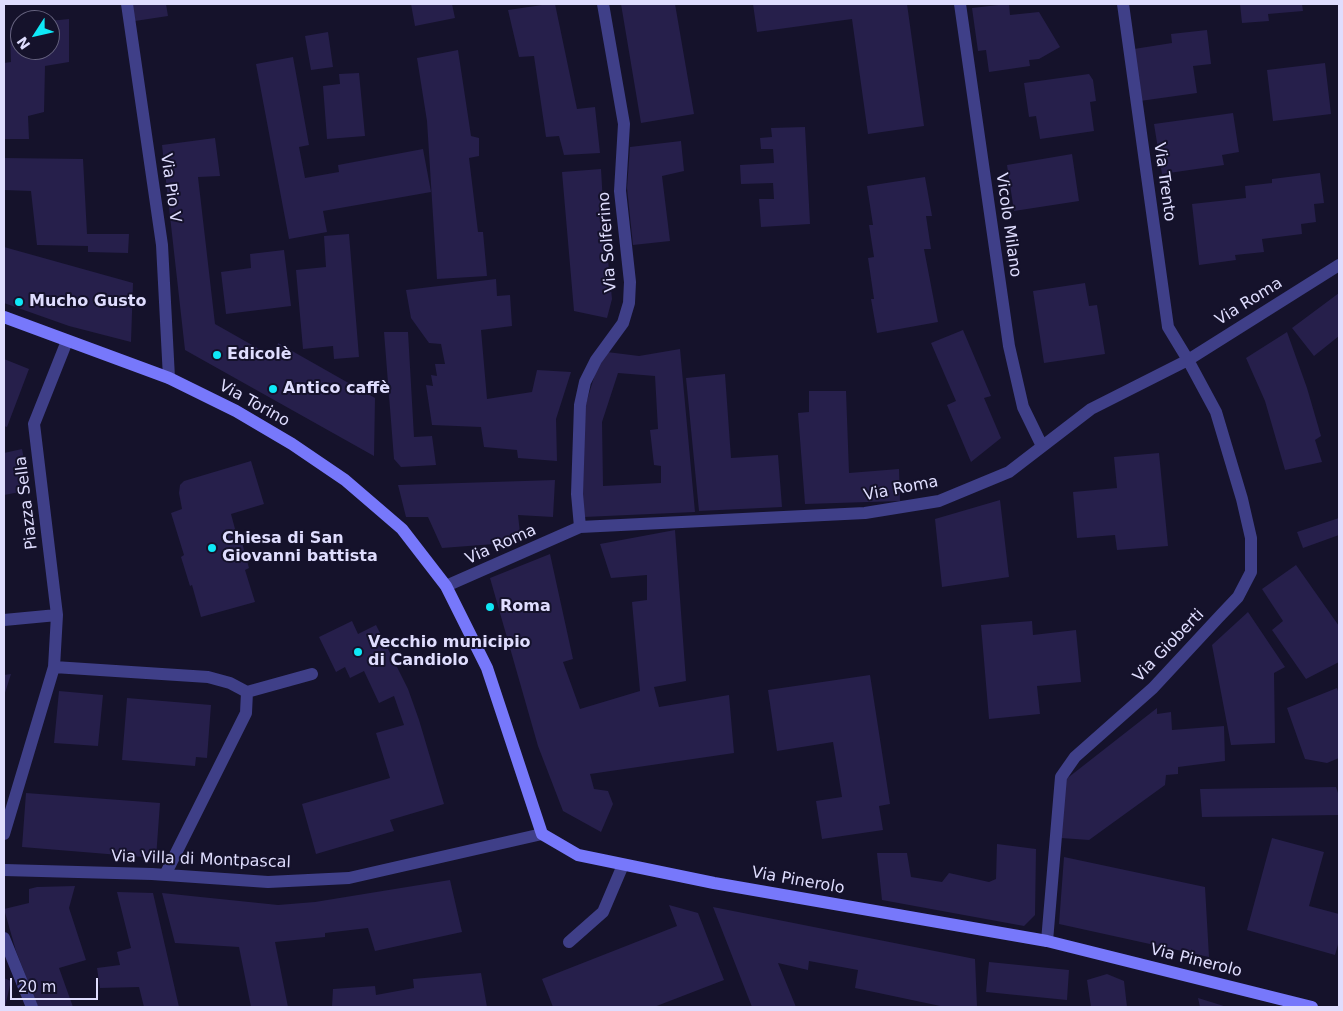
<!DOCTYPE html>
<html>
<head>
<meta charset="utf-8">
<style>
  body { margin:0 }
  #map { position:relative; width:1343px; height:1011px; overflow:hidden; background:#15122b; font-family:"DejaVu Sans",sans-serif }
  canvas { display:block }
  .frame { position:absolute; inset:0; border:5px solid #dfddfe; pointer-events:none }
  .north { position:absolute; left:10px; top:10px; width:50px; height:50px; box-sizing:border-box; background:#15122b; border:1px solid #66637f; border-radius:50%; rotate:235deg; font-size:14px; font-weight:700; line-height:20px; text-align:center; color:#dfddfe }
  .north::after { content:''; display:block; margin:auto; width:18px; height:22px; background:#0fe8f7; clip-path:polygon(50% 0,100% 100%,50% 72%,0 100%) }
  .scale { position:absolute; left:10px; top:978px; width:88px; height:22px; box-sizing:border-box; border:2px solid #dfddfe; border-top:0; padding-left:6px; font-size:15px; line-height:18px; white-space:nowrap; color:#dfddfe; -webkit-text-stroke:4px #15122b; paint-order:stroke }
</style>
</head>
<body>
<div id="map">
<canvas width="1343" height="1011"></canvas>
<div class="frame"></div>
<div class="north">N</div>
<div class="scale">20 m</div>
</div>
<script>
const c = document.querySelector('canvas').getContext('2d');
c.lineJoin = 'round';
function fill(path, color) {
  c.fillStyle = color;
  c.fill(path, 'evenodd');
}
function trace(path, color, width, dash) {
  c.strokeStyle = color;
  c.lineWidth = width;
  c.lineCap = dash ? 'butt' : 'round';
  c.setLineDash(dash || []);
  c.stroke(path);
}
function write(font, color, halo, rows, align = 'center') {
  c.font = font + ' "DejaVu Sans",sans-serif';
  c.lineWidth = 4;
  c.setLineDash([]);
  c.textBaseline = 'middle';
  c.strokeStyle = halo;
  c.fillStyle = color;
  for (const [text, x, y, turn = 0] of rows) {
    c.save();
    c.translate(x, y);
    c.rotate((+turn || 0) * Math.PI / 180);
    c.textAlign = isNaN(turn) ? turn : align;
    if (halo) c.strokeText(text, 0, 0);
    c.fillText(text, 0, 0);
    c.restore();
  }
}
fill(new Path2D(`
  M132,4H166L168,16L135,21Z
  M411,4H452L455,18L415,26Z
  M549,4H555L577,109L595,107L600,153L564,155L559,136L546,137L534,56L519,57L508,10Z
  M621,4H675L694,114L641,123Z
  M753,4H907L924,126L868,134L852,19L757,32Z
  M1007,4H1009L1010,15L1039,12L1060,47L1039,59L1029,60L1030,66L989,72L986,50L978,51L972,8Z
  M1240,4H1302L1303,11L1268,14L1269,21L1242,23Z
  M69,19V62L45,66L44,112L28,116L29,139H4V63L11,62L10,28L20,26V50H50V21Z
  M1207,30L1211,64L1193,66L1197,93L1140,101L1134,49L1172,43L1171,34Z
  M328,32L333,67L311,70L305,36Z
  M458,50L471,136L479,138V156L469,158L478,232H483L487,276L437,279L427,121L417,58Z
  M293,57L309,145L299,147L305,178L339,172L338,165L423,149L431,192L323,211L327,232L289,239L256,64Z
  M1325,63L1331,114L1273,121L1267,70Z
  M359,73L365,136L327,139L323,86L340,84L339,74Z
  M1089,74L1093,80L1096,101L1090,102L1094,131L1040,139L1036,116L1029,117L1024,83Z
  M1233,113L1239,152L1222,155L1224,165L1162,174L1154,124Z
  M805,127L810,224L761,227L759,199H774L773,183L741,184L740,165L774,163L773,149H761L760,138L772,137L771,128Z
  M215,138L220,176L198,177L215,324L275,358L278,343L375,398L374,456L185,350L162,145Z
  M681,141L684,171L662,176L670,241L633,245L627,188L630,147Z
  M1072,154L1079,201L1014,211L1007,165Z
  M4,158L83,159L87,234H129L128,253L88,252V246L37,245L31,191L4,190Z
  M601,169L604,221L612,299L607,318L574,311L562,172Z
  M1320,173L1324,203L1314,204L1316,222L1301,224L1302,234L1262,239L1264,252L1235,255L1236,260L1199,265L1192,204L1246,198L1245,186L1272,183V179Z
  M925,177L932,216H926L931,249H924L938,322L877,333L871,299H874L868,258L874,257L869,225H873L867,186Z
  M349,234L359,357L334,359L333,346L303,349L296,270L326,267L324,236Z
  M4,247L133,283L131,342L69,326L4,303Z
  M284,250L291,306L226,314L221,272L251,268L250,254Z
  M496,279L497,296L510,295L512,326L481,330L487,399L532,392L537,370L571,372L556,419L557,461L518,458L517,450L484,447L481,427L432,425L426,385L433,386L431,375L437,376L435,364H445L441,344L429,343L411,318L406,290Z
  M1085,283L1089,306L1097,305L1105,354L1044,363L1033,291Z
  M1339,293V336L1314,356L1292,328Z
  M963,330L991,396L984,398L1001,438L971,462L947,405L956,401L931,343Z
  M384,332H408L414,437L432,436L436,465L401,467L394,459Z
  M1287,332L1307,388L1321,436L1315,440L1322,462L1285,470L1265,401L1246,358Z
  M680,349L695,512L584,517L580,487L584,410L599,361L607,352L639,356ZM618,373L655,376L658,429L650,430L654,465L661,466V483L603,486L602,422Z
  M4,359L29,369L7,427L4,426Z
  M725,374L731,458L778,455L782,507L699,511L686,378Z
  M809,391H846L849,473L899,469L900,501L805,504L798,413L809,412Z
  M22,449L30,490L4,495V453Z
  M1159,453L1168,546L1117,550L1115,535L1077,538L1073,492L1117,488L1114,457Z
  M251,461L264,504L231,514L238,540L241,539L249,568L245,570L255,602L201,617L192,585L190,586L181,557L184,555L171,513L182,509L179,493L180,485L184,481Z
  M555,480L553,517L518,515L521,542L442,548L428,517H406L398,485Z
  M1000,500L1009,577L942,587L935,519Z
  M1339,518V535L1303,548L1297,532Z
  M675,530L686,681L654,687L659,707L729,695L734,753L590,774L594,789L608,791L613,804L601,832L563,811L538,746L490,578L550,554L573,659L563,662L580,709L640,691L632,602L647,600V575L611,578L600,544Z
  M1296,565L1339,626V662L1306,679L1272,630L1283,621L1262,589Z
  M1248,612L1285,667L1274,673L1275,743L1231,745L1212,645Z
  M352,621L358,634L376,625L408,689L419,720L444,804L390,820L394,831L316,854L302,804L390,778L376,733L404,725L394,696L379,703L364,671L350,678L345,667L336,672L319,637Z
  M1032,621L1033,635L1076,630L1081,682L1037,686L1040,714L989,719L981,625Z
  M11,674L4,696V675Z
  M870,675L890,804L879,806L883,830L822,839L816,801L842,797L833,742L777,751L768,690Z
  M1337,688L1339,694V758L1327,763L1305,759L1287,708Z
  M59,691L103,695L98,746L54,743Z
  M127,698L211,705L207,758L196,757L195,766L122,760Z
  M1157,708V714L1171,712L1172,730L1224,726L1225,761L1178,767V774L1166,775L1165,785L1089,840L1061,838L1065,780Z
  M1336,787L1339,796V815L1202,817L1200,789Z
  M26,793L160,803L156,858L22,847Z
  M1272,838L1324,852L1309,906L1339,914V941L1335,955L1247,930Z
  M997,844L1036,849L1035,915L1024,926L882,900L877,853H907L911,877L942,882L949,873L989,882L996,879Z
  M1064,857L1205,887L1209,957L1059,924Z
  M450,880L462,932L375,951L368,928L325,933V937L275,942L288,1007H251L239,947L175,943L162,893L278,905L315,902Z
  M75,886L69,908L86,960L59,968L73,1007H38L16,951L4,909L29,903V889L37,887Z
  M117,892L153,893L179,1007H144L139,987L100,988L97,968L120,965L117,952L131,948Z
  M669,905L698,913L724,980L654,1007H553L542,979L677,926Z
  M713,907L975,959L977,1007H945L855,988L858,970L809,961L808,970L778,963L796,1007H752Z
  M989,962L1069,970L1067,1000L986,992Z
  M481,973L487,1007H332L333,989L375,986L376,995L414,988L413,979Z
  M1107,974L1124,981L1127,1007H1091L1087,980Z
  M4,978L11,981L5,1007H4Z
  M1198,998L1227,1007H1200Z`), '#261f4b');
trace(new Path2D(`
  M569,942L603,912L623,865`), '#3f3f88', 12);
trace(new Path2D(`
  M127,4L162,245L169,378
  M960,4L1009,346L1023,407L1042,446
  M580,527L577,494L580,405L585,382L596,360L623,323L629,303L630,282L620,191L624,124L603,4
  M446,586L580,527L865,513L939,501L1009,472L1091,409L1188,360L1339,265
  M4,620L57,615
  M54,667L208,677L230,683L247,692L312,674
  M4,834L54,667L57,615L34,424L67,341
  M4,870L152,874L268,882L349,878L542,834
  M165,875L246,713L247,692
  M4,938L32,1007
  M1047,941L1061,777L1075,757L1153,688L1218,618L1238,597L1251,572V538L1242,499L1216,412L1188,360L1168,327L1123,4`), '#3f3f88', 12);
trace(new Path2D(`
  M4,317L169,378L236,411L292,444L345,480L402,529L446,586L487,668L542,834L578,855L714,883L1047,941L1312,1007`), '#7778fb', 12);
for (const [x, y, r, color] of [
  [19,302,5,"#0fe8f7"],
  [217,355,5,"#0fe8f7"],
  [273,389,5,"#0fe8f7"],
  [212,548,5,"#0fe8f7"],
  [490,607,5,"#0fe8f7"],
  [358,652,5,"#0fe8f7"]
]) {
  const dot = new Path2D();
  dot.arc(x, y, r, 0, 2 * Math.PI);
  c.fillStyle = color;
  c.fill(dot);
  trace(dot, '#15122b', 2);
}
write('16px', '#dfddfe', '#15122b', [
  ["Via Trento",1164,182,82],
  ["Via Pio V",170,188,82],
  ["Vicolo Milano",1008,225,82],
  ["Via Solferino",608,242,-94],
  ["Via Roma",1249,302,-32],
  ["Via Torino",254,404,29],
  ["Via Roma",901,489,-11],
  ["Piazza Sella",27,503,-97],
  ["Via Roma",501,545,-24],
  ["Via Gioberti",1169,646,-46],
  ["Via Villa di Montpascal",201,860,2],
  ["Via Pinerolo",798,881,10],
  ["Via Pinerolo",1196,961,14]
]);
write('bold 16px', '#dfddfe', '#15122b', [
  ["Mucho Gusto",29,302],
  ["Edicolè",227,355],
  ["Antico caffè",283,389],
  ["Chiesa di San",222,539],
  ["Giovanni battista",222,557],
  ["Roma",500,607],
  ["Vecchio municipio",368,643],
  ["di Candiolo",368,661]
], 'left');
</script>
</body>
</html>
